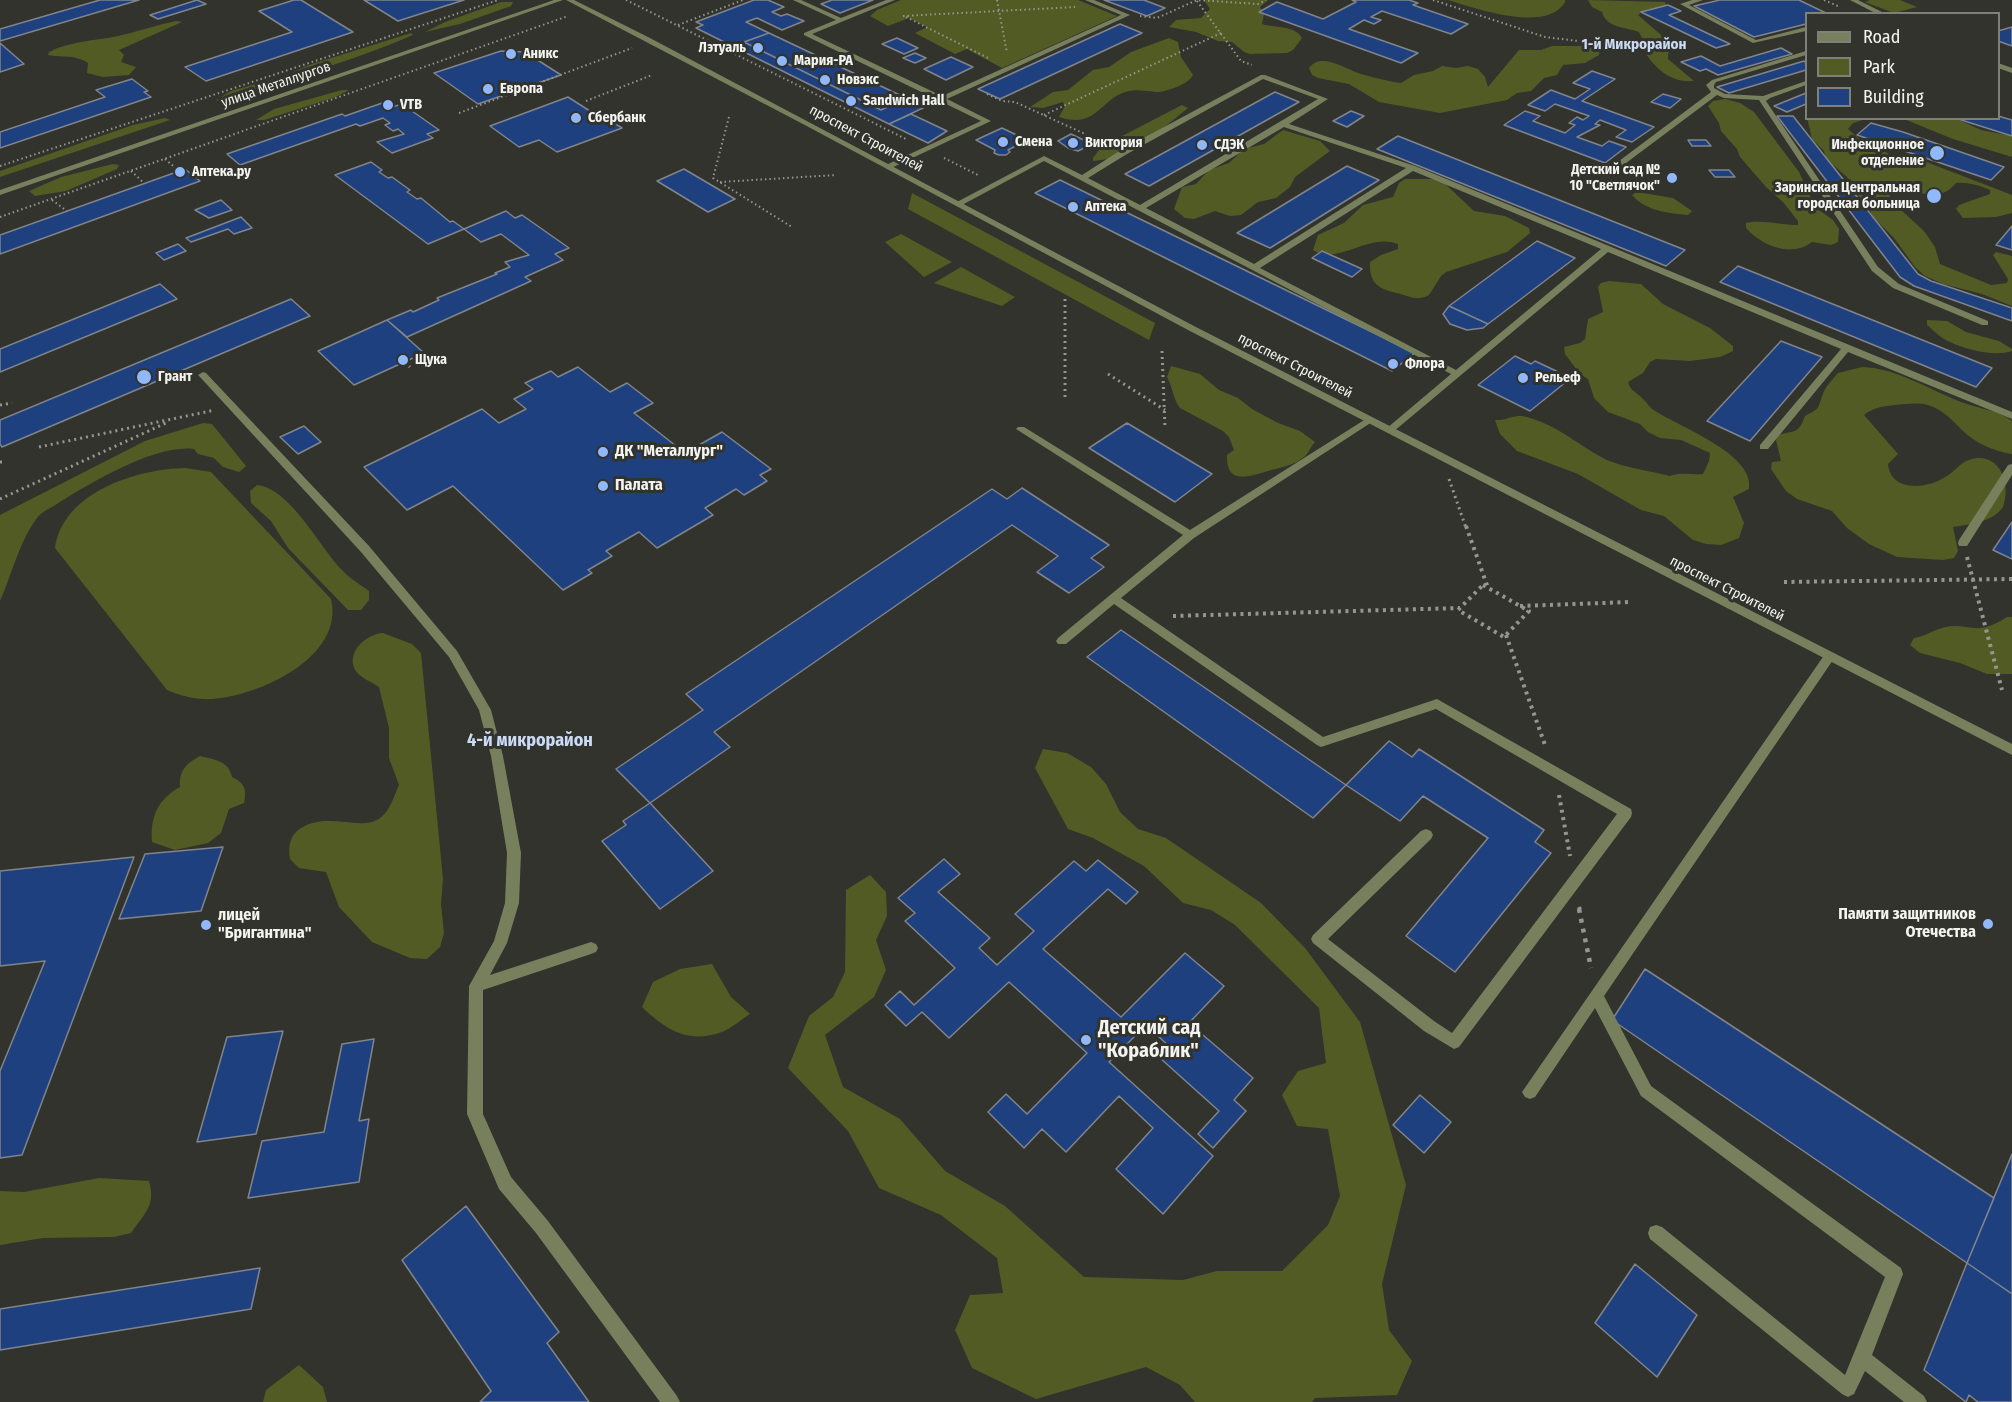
<!DOCTYPE html>
<html>
<head>
<meta charset="utf-8">
<style>
  body { margin:0 }
  #map { position:relative; width:2012px; height:1402px; overflow:hidden; background:#31332c; font-family:"Fira Sans Condensed",sans-serif }
  canvas { display:block }
  .legend { position:absolute; left:1805px; top:12px; width:195px; height:108px; box-sizing:border-box; background:#31332c; border:2px solid #7f807a; margin:0; padding:8px 10px; list-style:none; font-size:18px; color:#f3f4f0 }
  .legend li { display:flex; align-items:center; gap:12px; height:30px }
  .legend b { width:30px; border:2px solid #7f807a }
</style>
</head>
<body>
<div id="map">
<canvas width="2012" height="1402"></canvas>
<ul class="legend">
<li><b style="height:8px;background:#787f5c"></b>Road</li>
<li><b style="height:16px;background:#535b24"></b>Park</li>
<li><b style="height:16px;background:#1f407f"></b>Building</li>
</ul>
</div>
<script>
const c = document.querySelector('canvas').getContext('2d');
c.lineJoin = 'round';
function fill(path, color) {
  c.fillStyle = color;
  c.fill(path, 'evenodd');
}
function trace(path, color, width, dash) {
  c.strokeStyle = color;
  c.lineWidth = width;
  c.lineCap = dash ? 'butt' : 'round';
  c.setLineDash(dash || []);
  c.stroke(path);
}
function write(font, color, halo, rows, align = 'center') {
  c.font = font + ' "Fira Sans Condensed",sans-serif';
  c.lineWidth = 6;
  c.setLineDash([]);
  c.textBaseline = 'middle';
  c.strokeStyle = halo;
  c.fillStyle = color;
  for (const [text, x, y, turn = 0] of rows) {
    c.save();
    c.translate(x, y);
    c.rotate((+turn || 0) * Math.PI / 180);
    c.textAlign = isNaN(turn) ? turn : align;
    if (halo) c.strokeText(text, 0, 0);
    c.fillText(text, 0, 0);
    c.restore();
  }
}
fill(new Path2D(`
  M901,0H1078L1117,16L1002,68L967,49L955,54L915,33L927,27L909,18L888,26L870,16L877,10Z
  M1204,0H1268L1260,7L1264,14L1262,24C1275,28 1295,25 1302,38L1293,50L1287,53L1250,54L1244,52L1232,42L1218,41L1196,32L1169,27L1176,20L1201,18L1210,9Z
  M1448,0H1565V2C1547,34 1474,8 1448,0Z
  M1588,0L1665,2L1666,5C1656,11 1648,6 1638,15L1669,42L1668,59L1694,81C1667,83 1654,66 1641,47L1642,38L1639,32C1626,27 1606,28 1602,12L1592,7Z
  M1870,0H1900L1917,7L1894,13L1865,2Z
  M501,2H513L511,6L460,24L425,32L445,22Z
  M176,21L182,22L119,50L124,55L121,62L136,67L129,75L103,77L87,73L88,63C75,54 62,58 48,55L49,52C70,41 95,41 118,36C137,32 156,25 176,21Z
  M411,33L413,35C369,54 323,68 277,84C258,90 241,100 220,102L216,100L231,91L285,76L309,65Z
  M1169,38L1178,42L1181,57L1193,75C1189,84 1166,92 1157,92C1147,91 1138,89 1129,91C1100,97 1098,130 1059,117L1065,106L1063,102L1043,108L1030,107L1053,92L1068,90L1093,70L1109,67L1131,52Z
  M1552,46H1587L1600,50L1599,55L1585,63L1563,65L1557,75L1544,78L1531,91L1517,93L1507,100L1440,113L1379,102L1349,84L1318,78L1312,75L1309,68C1321,52 1344,68 1358,73C1371,77 1387,81 1401,83L1414,75L1433,71L1442,66L1456,68L1468,66L1478,69L1485,77L1488,87L1519,50H1541Z
  M342,90H349L336,97L264,120H256L274,109Z
  M1725,99L1740,103L1754,112L1799,172L1815,207L1833,220L1839,229L1838,242L1831,245L1812,242C1791,258 1762,246 1746,228V223C1762,219 1781,225 1798,225V221L1783,202L1766,187L1740,157L1737,149L1721,131L1719,123L1708,106L1713,101Z
  M1182,105L1188,108C1160,130 1130,159 1093,161V158L1099,150L1122,136Z
  M165,118L170,120L0,177V171L133,125Z
  M1807,118L1866,119L1853,123L1848,129L1863,142L1896,157L1916,158L2012,195V213L1996,217L1963,218L1956,209L1959,205L1990,194V190C1979,185 1967,182 1956,183C1937,206 1916,187 1891,191L1889,199L1924,231L1935,247L1940,264L1991,285L2007,283L2008,279L1993,255L1996,252L2012,256V306L1982,294L1943,284L1925,276L1915,267L1894,238L1873,217L1867,204L1853,191L1847,177L1826,159L1824,151L1812,139Z
  M1904,119H1957L1981,130L2012,136V157L1953,139Z
  M1283,130L1320,141L1330,151L1295,177L1290,187L1276,198L1258,202L1241,215L1230,216L1215,211L1194,219L1185,218L1174,209L1182,187L1196,184L1209,170L1229,163L1244,149L1264,144Z
  M113,164L119,165L117,169L66,191L35,196L29,191L61,177Z
  M1405,179H1440L1474,211L1505,216L1529,228L1530,233L1507,252L1446,272L1441,276L1429,295C1417,302 1409,296 1397,293C1379,289 1369,284 1370,262L1381,255L1398,249V244C1370,232 1336,266 1313,250L1318,235L1344,223L1363,205L1393,197L1399,183Z
  M1637,192L1673,198L1692,211L1688,215C1668,213 1645,211 1632,195Z
  M912,193L1155,323L1149,340L908,209Z
  M901,234L952,262L924,277L885,242Z
  M961,267L1015,297L1002,306L934,283Z
  M1609,281L1641,284L1663,304L1710,328L1733,346V351L1720,357L1690,361L1656,359L1650,362L1643,373L1628,382C1630,391 1637,392 1643,399C1647,402 1648,406 1652,409C1676,426 1755,453 1749,489L1733,497L1744,523L1739,538L1721,545L1706,544L1693,540L1664,516L1641,510L1578,474L1517,451L1500,434L1495,420C1505,421 1512,415 1522,416C1553,422 1577,444 1603,458C1620,467 1651,471 1670,476C1681,472 1691,475 1703,474L1709,461L1710,453L1681,440L1660,438L1648,432L1640,424L1608,412L1594,398L1588,379L1580,374L1565,354L1564,347L1580,343L1585,339L1588,319L1603,312L1598,287L1601,283Z
  M1927,320L1947,321L1966,332L1999,341L2012,349V351C1995,357 1967,350 1950,342C1942,339 1934,331 1927,325Z
  M1171,366L1200,374L1219,390L1238,398L1252,409L1278,423L1300,431L1315,442C1311,446 1308,454 1304,457C1295,465 1279,468 1268,471C1248,477 1226,485 1227,455L1234,450L1229,437L1223,431L1180,408C1173,399 1173,388 1167,377Z
  M1862,367C1898,368 1931,391 1964,403C1980,409 1998,410 2012,421V454C1993,451 1975,443 1962,430C1951,419 1943,410 1928,405C1917,402 1906,404 1895,405C1884,406 1872,408 1864,415L1898,454L1888,464C1891,493 1928,489 1947,476C1955,471 1960,463 1969,460C1998,450 2012,482 2003,507C1992,523 1969,524 1953,527L1958,551L1954,558L1943,560L1897,557L1869,544L1847,528L1832,511L1797,499L1786,491L1771,469L1772,462L1781,461L1776,440L1778,435C1795,430 1798,435 1805,416C1821,408 1817,409 1823,394C1825,387 1833,379 1838,373Z
  M203,423L212,424L246,466L239,472L223,467L214,458L198,454L194,449C156,444 92,482 60,502C53,507 42,511 37,518C19,542 12,574 0,601V515L145,441Z
  M185,468L211,472L331,599C345,657 259,696 212,699C196,700 181,696 167,690L55,548C63,492 137,469 185,468Z
  M257,485C289,488 319,545 340,568C348,577 359,584 369,591V600L361,610H348L288,548L271,521L251,503L250,491Z
  M2007,617H2012V674H1987L1960,663L1920,653L1910,645L1914,638C1926,636 1935,629 1946,627C1958,624 1969,629 1980,628C1990,627 1999,622 2007,617Z
  M383,633L412,644L421,653L443,879L441,904L444,933L440,947L427,959L410,958L372,942L339,907L326,872L299,868L290,859C288,845 290,834 303,827C330,812 361,832 380,818C390,811 394,796 399,785L389,758V728L379,687C372,682 360,678 355,670C346,651 367,634 383,633Z
  M1043,749L1067,753L1091,767L1106,784L1120,812L1138,829L1166,838L1261,903L1305,948L1360,1022L1406,1185L1382,1284L1389,1330L1412,1361L1397,1395L1315,1398L1312,1402H1195L1180,1385L1146,1367L1036,1399L972,1368L955,1330L970,1295L1003,1293L997,1258L941,1215L879,1188L848,1131L788,1068L809,1016L833,997L845,972L846,890L870,875L886,892L887,916L876,940L886,970L874,997L825,1035L843,1087L900,1119L945,1171L1005,1206L1084,1277L1183,1280L1217,1271H1282L1328,1225L1340,1196L1328,1129L1297,1126L1282,1095L1298,1071L1326,1063L1319,1008L1235,925L1211,910L1183,903L1144,866L1093,838L1068,829L1035,768Z
  M200,756C215,760 228,760 232,777C245,783 247,790 244,803L229,809L221,833L208,843L175,850L152,842C150,817 158,799 180,787C179,770 186,764 200,756Z
  M712,964L731,997L750,1014C742,1019 732,1028 722,1032C688,1044 666,1030 642,1007L653,982L680,969Z
  M99,1178L149,1181C156,1205 145,1213 131,1233L114,1237L43,1238L0,1245V1191L24,1192Z
  M299,1365L323,1387L327,1402H263L266,1390Z`), '#535b24');
const building = new Path2D(`
  M100,0H139L0,41V29Z
  M197,0L206,4L158,19L150,15Z
  M294,0H301L353,32L206,81L185,67L292,32L259,11Z
  M364,0H464L398,21Z
  M754,0H768L784,7L772,12L781,16L787,14L804,21L782,30L757,18L746,22L769,33L744,42L881,110L906,98L925,107L889,124L696,28L703,25L696,22Z
  M832,0H873L840,13L821,4Z
  M1104,0H1144L1165,8L1147,16Z
  M1352,0H1409L1418,3L1413,5L1468,24L1451,34L1382,11L1371,17L1381,20L1374,24L1364,20L1349,29L1418,53L1401,63L1259,12L1277,2L1323,19L1356,2Z
  M1720,0H1799L1828,14H1806V24L1754,37L1694,6Z
  M1668,5L1681,11L1669,15L1730,44L1716,48L1641,12Z
  M1120,24L1142,33L1000,99L978,89Z
  M2012,27V46L1998,41V31Z
  M769,33L906,98L881,110L744,42Z
  M897,38L918,48L904,54L882,44Z
  M0,43L24,64L0,72Z
  M1781,48L1792,54L1718,75L1706,69L1700,71L1681,62L1701,56L1720,66Z
  M501,51L525,52L561,75L478,104L434,73Z
  M915,53L926,58L915,63L903,58Z
  M951,57L973,67L946,80L924,69Z
  M1804,61L1806,63V70L1729,93L1717,87Z
  M1592,71L1615,79L1582,101L1654,127L1632,142L1616,137L1626,130L1600,120L1595,124L1600,125L1577,137L1602,146L1609,141L1626,147L1605,163L1504,125L1525,111L1540,116L1533,121L1565,133L1575,125L1569,123L1577,117L1583,120L1589,116L1555,104L1545,111L1528,105L1551,90L1575,99L1590,89L1573,83Z
  M132,79L148,91L144,92L151,97L0,148V132L105,97L96,90Z
  M1275,92L1299,102L1149,186L1125,174Z
  M1806,93V104L1787,112L1774,106Z
  M1663,94L1681,99L1670,108L1651,102Z
  M568,97L610,124L614,123L622,128L557,152L539,140L519,147L490,126Z
  M385,102L392,107L402,104L439,130L427,134L433,138L392,153L377,142L404,134L398,129L393,131L385,125L390,123L383,118L360,126L356,124L240,165L227,154L342,114L345,116Z
  M1351,111L1364,116L1347,127L1333,121Z
  M911,114L947,131L928,143L889,124Z
  M1777,116H1793L1918,274L1931,281L2012,308V321L1914,286L1900,277Z
  M1998,116L2012,120V136L1955,118H1998Z
  M1871,123L1903,132L2004,167L1991,180L1857,135Z
  M1002,128L1027,140L1008,150L1010,152L1006,155H999L994,153L995,150L976,140Z
  M1071,134L1092,144L1078,151L1068,148L1058,141Z
  M1398,136L1685,250L1666,266L1377,149Z
  M1688,140H1706L1711,146H1692Z
  M371,162L382,170L379,172L388,178L392,177L410,190L407,192L417,199L421,198L450,222L453,221L464,229L506,211L515,218L522,215L569,248L555,254L563,260L525,277L531,281L407,337L387,320L411,310L413,312L439,300L437,298L497,274L495,273L510,267L505,262L529,255L501,234L481,242L464,229L428,244L335,175Z
  M1347,166L1379,180L1270,248L1237,233Z
  M185,169L200,181L0,254V235Z
  M684,169L735,199L708,212L657,181Z
  M1709,170H1729L1735,177H1715Z
  M1060,180L1415,353L1392,371L1035,193Z
  M221,200L232,210L209,218L195,210Z
  M241,217L252,228L234,234L228,229L191,242L186,238Z
  M2012,226V250L1996,245Z
  M1537,241L1575,258L1488,324L1449,306Z
  M178,244L186,251L164,260L156,253Z
  M1322,251L1362,269L1352,277L1312,258Z
  M1738,266L1992,368L1976,387L1720,282Z
  M160,284L177,299L0,372V349Z
  M291,299L310,316L2,447L0,444V420Z
  M1449,306L1488,324L1483,328L1467,330L1450,324L1443,314Z
  M387,320L424,353L354,385L318,351Z
  M1781,341L1822,357L1750,441L1707,421Z
  M1515,356L1531,364L1535,361L1571,378L1530,411L1478,385Z
  M578,367L610,392L627,383L653,403L634,413L685,453L722,432L771,469L760,475L767,481L744,495L736,489L705,508L713,515L657,548L639,532L606,551L612,556L588,570L592,573L563,590L453,486L407,510L364,467L482,409L499,423L526,409L514,399L533,389L525,383L551,371L558,377Z
  M1127,423L1212,474L1175,502L1089,448Z
  M304,426L321,442L298,454L280,437Z
  M1022,488L1109,545L1091,558L1104,567L1069,593L1037,572L1058,556L1012,525L714,732L730,747L650,803L616,769L703,710L686,694L992,489L1007,499Z
  M2012,522V559L1993,550Z
  M1121,630L1346,785L1313,818L1087,657Z
  M1389,741L1412,757L1419,749L1544,830L1535,842L1551,853L1455,972L1406,936L1488,838L1423,796L1400,821L1346,785Z
  M650,803L713,871L660,909L602,841L626,825L623,821Z
  M223,847L201,911L119,919L145,854Z
  M134,857L22,1155L0,1158V1071L45,961L0,966V871Z
  M944,859L960,874L938,892L990,938L979,948L997,965L1034,931L1015,914L1074,861L1086,871L1098,860L1138,892L1126,904L1108,889L1043,949L1121,1017L1185,953L1224,986L1189,1023L1253,1078L1234,1100L1246,1111L1213,1148L1198,1134L1219,1111L1160,1058L1170,1047L1146,1025L1109,1062L1213,1156L1163,1214L1116,1169L1153,1128L1119,1096L1066,1152L1042,1129L1024,1148L988,1112L1006,1094L1027,1114L1087,1053L1009,982L949,1038L922,1012L906,1026L885,1005L900,991L914,1005L955,968L905,921L915,913L898,898Z
  M1645,969L1994,1198L1967,1263L1612,1020Z
  M283,1031L256,1134L197,1142L227,1037Z
  M374,1039L359,1121L369,1119L359,1182L248,1198L262,1141L324,1132L342,1044Z
  M1420,1095L1451,1122L1424,1153L1393,1125Z
  M2012,1154V1294L1967,1263Z
  M466,1206L559,1332L547,1343L589,1402H480L491,1391L402,1260Z
  M1967,1263L2012,1294V1402H1978L1969,1395L1966,1402L1924,1370Z
  M1635,1264L1697,1315L1657,1377L1595,1323Z
  M260,1268L251,1309L0,1350V1309Z`);
fill(building, '#1f407f');
trace(building, '#80848b', 1.5);
trace(new Path2D(`
  M626,0L908,140
  M997,0L1007,53
  M1433,0L1545,37L1578,41
  M1824,0L1840,7
  M1197,1L1241,61L1252,65
  M903,16L1075,7
  M1140,16L1157,18L1197,0L1258,4L1266,0
  M906,17L990,59
  M678,25L743,0
  M987,94L1002,101L1015,102L1107,144
  M586,101L652,75
  M459,113L632,48
  M1044,115L1221,33
  M729,117L713,178L792,227
  M944,158L980,176
  M165,159L179,171
  M0,166L498,0
  M131,171L144,183
  M720,182L836,175
  M52,200L67,211
  M0,217L568,16`), '#959691', 2, [1.5, 3]);
trace(new Path2D(`
  M1065,299V401
  M1162,351L1165,428
  M405,362L410,367
  M1108,374L1165,410
  M0,405L12,403
  M39,447L215,410
  M0,462H6
  M1449,479L1466,528
  M0,499L166,423`), '#959691', 3, [2, 4]);
trace(new Path2D(`
  M1466,526L1488,588
  M1967,557L2002,690
  M1784,582L2012,579
  M1483,585L1529,611L1504,637L1458,610Z
  M1520,606L1630,602
  M1173,616L1460,608
  M1506,635L1545,745
  M1559,795L1570,856
  M1579,907L1580,910`), '#959691', 4, [3, 4.5]);
trace(new Path2D(`
  M1579,909L1591,968`), '#959691', 4.5, [4, 6]);
fill(new Path2D(`
  M793,0H801L841,18L886,0H895L812,34L942,96L1121,15L1085,0H1094L1130,15L947,99L991,121L889,169H886V165L981,121L804,35V33L836,20Z
  M1692,0H1703L1689,5L1756,40L1806,27V31L1753,43L1680,4Z
  M1806,51V55L1716,82L1714,85V88L1725,94L1763,96L1806,81V85L1770,98L1766,101L1878,267L1899,284L1988,321V325H1982L1893,288L1872,271L1759,100L1724,98L1717,95L1614,172L1607,170L1711,92L1706,85L1712,80Z
  M1261,75H1265L1328,99L1289,124L1415,166L2012,412V419L1848,352L1768,449H1760V445L1841,349L1608,252L1393,432L1390,433L1385,430L1387,428L1451,374L1044,161L962,205L955,203L1044,156L1082,175L1121,150ZM1263,79L1318,99L1140,205L1088,178L1127,154ZM1284,127L1406,168L1254,264L1146,208ZM1413,171L1601,249L1456,370L1260,268Z
  M203,372L206,373L369,546L457,651L491,710L503,756L521,853L519,903L507,943L490,975L591,942L596,944L598,948L596,952L591,954L483,990V1114L511,1177L548,1221L677,1396L680,1402H660L536,1233L499,1189L467,1114L469,986L494,941L505,903L507,853L491,756L479,710L449,657L361,552L200,377L198,375Z
  M1369,417L1374,420L1372,422L1194,538L1121,598L1323,737L1437,699L1631,809L1632,813L1631,817L1459,1047L1454,1049L1424,1031L1313,943L1311,939L1313,935L1421,831L1426,829L1431,831L1433,835L1431,839L1328,939L1434,1021L1452,1033L1617,814L1436,709L1321,747L1317,745L1114,604L1066,644H1058L1056,641L1058,638L1183,535L1016,429L1018,427H1024L1190,530Z
  M2012,464V475L1967,546H1959L1958,543L1959,540L2008,465Z
  M1829,653L1833,654L1835,657L1833,660L1604,996L1651,1086L1901,1268L1903,1274L1872,1355L1924,1396L1927,1402H1904L1865,1371L1854,1394L1848,1397L1842,1394L1650,1239L1648,1233L1650,1227L1656,1225L1662,1227L1845,1375L1885,1277L1641,1096L1595,1008L1535,1097L1530,1099L1525,1097L1522,1092L1825,654Z`), '#787f5c');
fill(new Path2D(`
  M554,0H563L0,195V190Z`), '#787f5c');
fill(new Path2D(`
  M566,0H574L650,38L1194,326L2012,744V755L1188,330L801,123Z
  M1850,0H1858L1886,14H1877Z
  M1998,63L2012,68V73L1998,68Z`), '#787f5c');
for (const [x, y, r, color] of [
  [758,48,6,"#91b8fd"],
  [511,54,6,"#91b8fd"],
  [782,61,6,"#91b8fd"],
  [825,80,6,"#91b8fd"],
  [488,89,6,"#91b8fd"],
  [851,101,6,"#91b8fd"],
  [388,105,6,"#91b8fd"],
  [576,118,6,"#91b8fd"],
  [1003,142,6,"#91b8fd"],
  [1073,143,6,"#91b8fd"],
  [1202,145,6,"#91b8fd"],
  [1937,153,8,"#91b8fd"],
  [180,172,6,"#91b8fd"],
  [1672,178,6,"#91b8fd"],
  [1934,196,8,"#91b8fd"],
  [1073,207,6,"#91b8fd"],
  [403,360,6,"#91b8fd"],
  [1393,364,6,"#91b8fd"],
  [144,377,8,"#91b8fd"],
  [1523,378,6,"#91b8fd"],
  [603,452,6,"#91b8fd"],
  [603,486,6,"#91b8fd"],
  [1988,924,6,"#91b8fd"],
  [206,925,6,"#91b8fd"],
  [1086,1040,6,"#91b8fd"]
]) {
  const dot = new Path2D();
  dot.arc(x, y, r, 0, 2 * Math.PI);
  c.fillStyle = color;
  c.fill(dot);
  trace(dot, '#31332c', 2);
}
write('bold 14px', '#f3f4f0', '#31332c', [
  ["Лэтуаль",746,48,"right"],
  ["Аникс",523,54],
  ["Мария-РА",794,61],
  ["Новэкс",837,80],
  ["Европа",500,89],
  ["Sandwich Hall",863,101],
  ["VTB",400,105],
  ["Сбербанк",588,118],
  ["Смена",1015,142],
  ["Виктория",1085,143],
  ["СДЭК",1214,145],
  ["Инфекционное",1924,145,"right"],
  ["отделение",1924,161,"right"],
  ["Детский сад №",1660,170,"right"],
  ["10 \"Светлячок\"",1660,186,"right"],
  ["Аптека.ру",192,172],
  ["Заринская Центральная",1920,188,"right"],
  ["городская больница",1920,204,"right"],
  ["Аптека",1085,207],
  ["Щука",415,360],
  ["Флора",1405,364],
  ["Грант",158,377],
  ["Рельеф",1535,378]
], 'left');
write('14px', '#f3f4f0', '#31332c', [
  ["улица Металлургов",276,85,-19],
  ["проспект Строителей",866,139,28],
  ["проспект Строителей",1295,366,27],
  ["проспект Строителей",1727,589,27]
]);
write('bold 15px', '#ccdbf5', '#31332c', [
  ["1-й Микрорайон",1634,45]
]);
write('bold 16px', '#f3f4f0', '#31332c', [
  ["ДК \"Металлург\"",615,452],
  ["Палата",615,486],
  ["Памяти защитников",1976,915,"right"],
  ["Отечества",1976,933,"right"],
  ["лицей",218,916],
  ["\"Бригантина\"",218,934]
], 'left');
write('bold 18px', '#ccdbf5', '#31332c', [
  ["4-й микрорайон",530,741]
]);
write('bold 20px', '#f3f4f0', '#31332c', [
  ["Детский сад",1098,1028],
  ["\"Кораблик\"",1098,1051]
], 'left');
</script>
</body>
</html>
